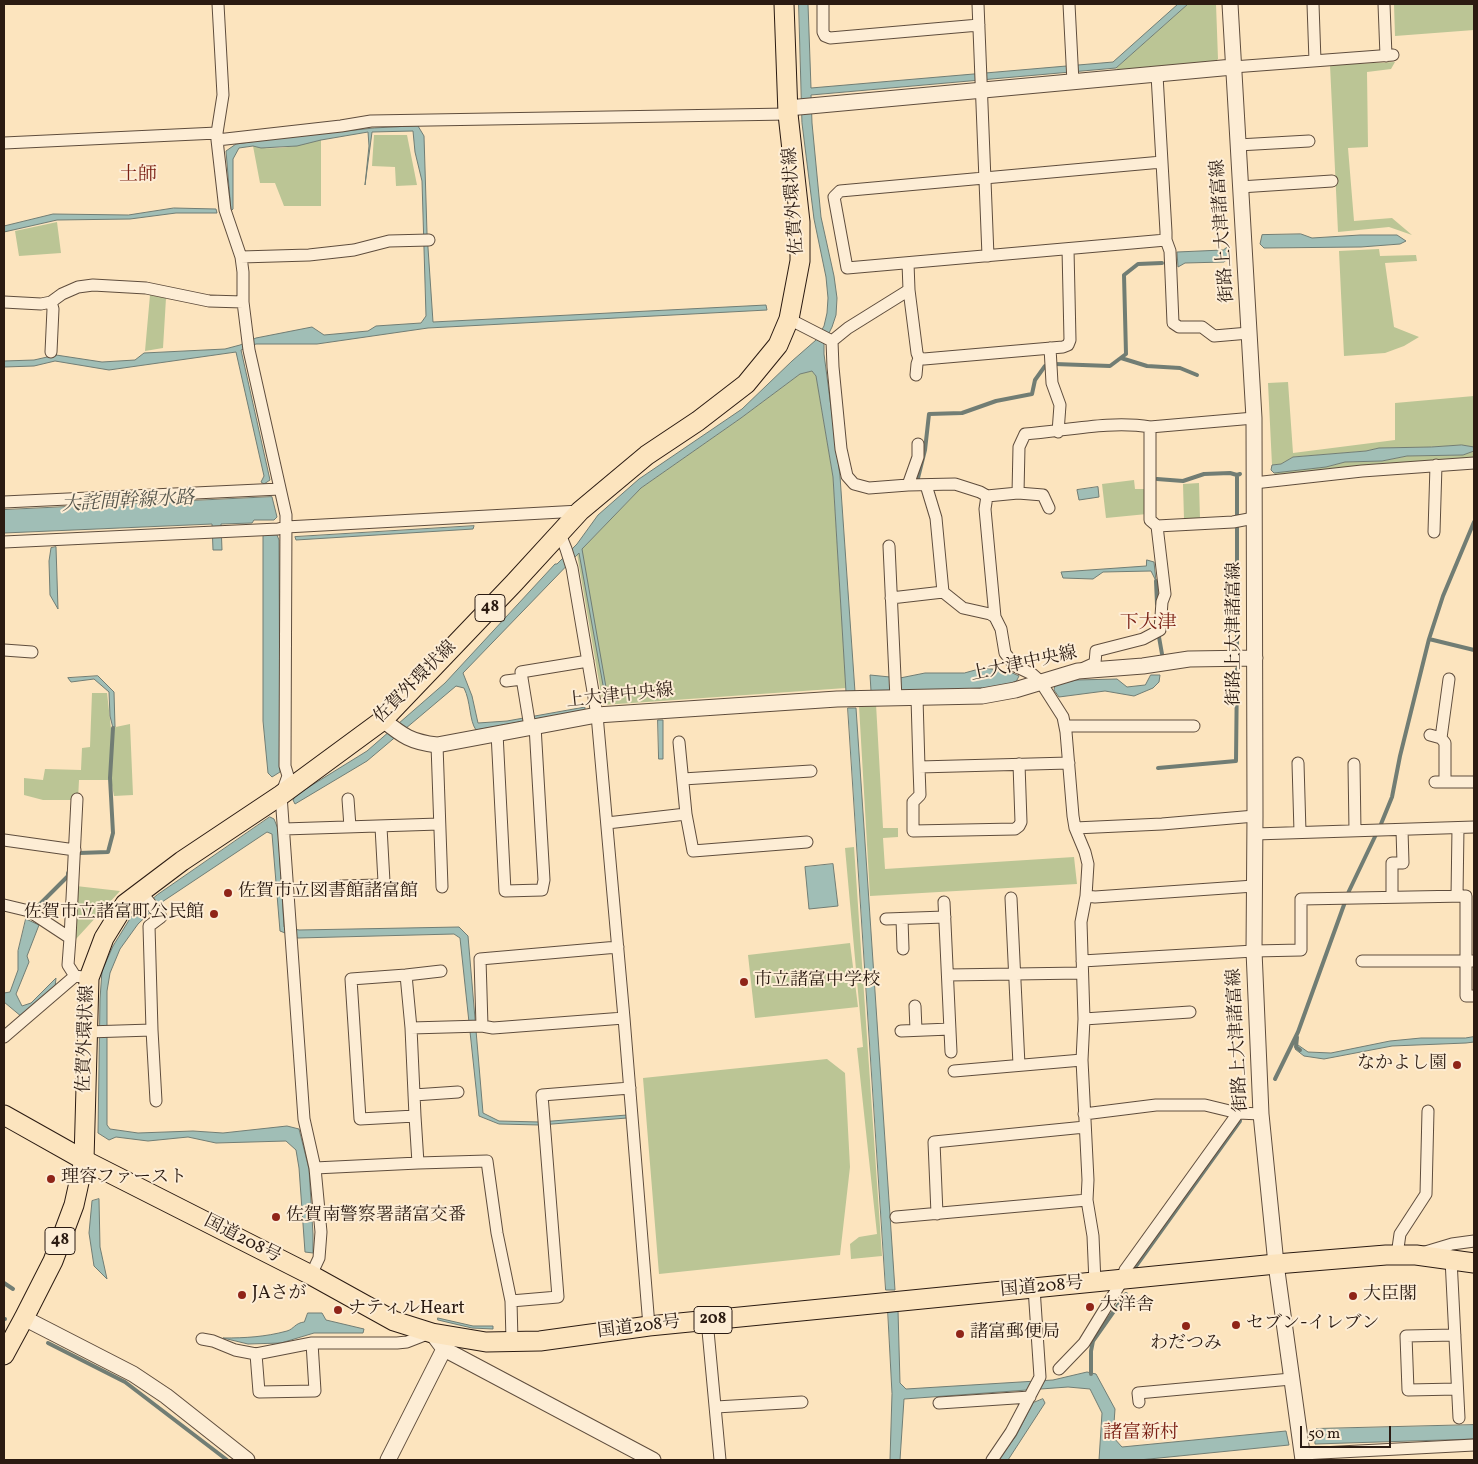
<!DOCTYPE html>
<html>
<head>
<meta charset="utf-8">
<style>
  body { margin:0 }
  #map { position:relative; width:1478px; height:1464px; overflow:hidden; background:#fce4be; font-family:Vollkorn,serif }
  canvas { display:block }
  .frame { position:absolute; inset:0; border:5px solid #2b1b12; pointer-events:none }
  .scale { position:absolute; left:1300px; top:1426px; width:91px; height:22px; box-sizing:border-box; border:2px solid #2b1b12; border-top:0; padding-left:6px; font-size:15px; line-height:18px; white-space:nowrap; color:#2b1b12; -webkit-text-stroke:4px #fdedd5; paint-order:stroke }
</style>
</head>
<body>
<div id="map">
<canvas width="1478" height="1464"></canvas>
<div class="frame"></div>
<div class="scale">50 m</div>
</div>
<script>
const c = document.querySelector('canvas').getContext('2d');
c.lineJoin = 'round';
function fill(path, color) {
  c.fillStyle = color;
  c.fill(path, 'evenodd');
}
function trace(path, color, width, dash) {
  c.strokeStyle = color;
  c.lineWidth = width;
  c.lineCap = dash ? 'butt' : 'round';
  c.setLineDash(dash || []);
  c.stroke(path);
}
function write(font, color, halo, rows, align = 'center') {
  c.font = font + ' Vollkorn,"Noto Serif JP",serif';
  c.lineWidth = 4;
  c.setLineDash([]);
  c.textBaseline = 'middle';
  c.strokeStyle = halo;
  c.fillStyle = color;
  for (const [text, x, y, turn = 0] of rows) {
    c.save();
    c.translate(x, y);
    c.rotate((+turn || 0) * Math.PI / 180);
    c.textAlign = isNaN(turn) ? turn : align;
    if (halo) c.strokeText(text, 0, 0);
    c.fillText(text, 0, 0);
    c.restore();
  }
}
fill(new Path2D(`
  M1188,4H1216L1218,59L1213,63L1119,71L1116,68Z
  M1394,4H1474V30L1395,36Z
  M1395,62L1391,69L1367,72L1368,147L1348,148L1354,221L1392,218L1412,235L1389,227L1338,232L1330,65Z
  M374,135H407L417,185L396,186L395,167L372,166Z
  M321,140V206H284L275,183H260L253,146C274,152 300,145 321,140Z
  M57,222L61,253L19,256L15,231Z
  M1379,249L1380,256L1416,255L1417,261L1385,263L1394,327L1419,337L1404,346L1385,353L1344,356L1339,251Z
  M150,295L166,298L163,348L145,351Z
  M812,371L816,376L833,477L846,688L603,705L577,554L641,488L741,418L800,374Z
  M1288,382L1293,453L1395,440V403L1474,396V447L1462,445L1431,447L1379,448L1366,451L1293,457L1281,464L1272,465L1268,383Z
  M1474,451V459L1350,467L1276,475L1274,473L1326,467L1345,462L1382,461L1407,456L1463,455Z
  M1134,480L1135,489H1147V514L1106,518L1102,484Z
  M1199,483L1200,519H1184L1183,484Z
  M92,693H107L111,728L130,724L133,795L114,796L111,780H79L78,800H43L24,795V778L43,780L45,769L81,770L82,748L90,747Z
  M876,704L883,828H898V837L883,838L885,869L1074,857L1077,884L870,896L859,706Z
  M854,847L882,1256L851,1259L850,1244L859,1237L877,1234L857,1048L863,1047L845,848Z
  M76,886L120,891L76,939Z
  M850,943L858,1007L755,1018L748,955Z
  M827,1059L845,1073L850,1167L840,1255L659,1274L643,1078Z`), '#bbc595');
const water = new Path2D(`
  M799,4H808L811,88L1113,62L1178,4H1188L1116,68L811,95L812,123L821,217L834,276L837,298L836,315L832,327L824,343V354L840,476L855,692H846L833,477L816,376L812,371L800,374L741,418L641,488L582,549L607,693L613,697H617L618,700L613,701L605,696L579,553L463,673L472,696L478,723L507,721L585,707V710L476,730C469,720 471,702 464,688L456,686L367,761L295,804L293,800L296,795L367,751L445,683L555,564H557L577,544L598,515L639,479L742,409L792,361L816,340L824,326L827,313L828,298L826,277L814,219L802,123Z
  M418,126L424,136L427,233L433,322L766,305L767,310L428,328L317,344H256L241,350L270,480L264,484L261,482L264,476L236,352L109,370L55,361L34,366L4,367V361L34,360L56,355L102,362L135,360L144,353L225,349L240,345L256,338L312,327L324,335L368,331L376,326L421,323L426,316L422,181L415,152L413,131L372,132L365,185L369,146L368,132L321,140L297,146L261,148L253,146L239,148L233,159V209L231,211L226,151L236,144L271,139L374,128Z
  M174,208L216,209L217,213H176L130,219L57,220L4,232V226L53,214L128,215Z
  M1301,234L1312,238L1360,235H1397L1406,241L1400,244L1361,247L1264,248L1260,244L1262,235Z
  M1229,246L1230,257L1224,262L1185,263L1178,267L1177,252L1223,250Z
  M1462,445L1474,447V451L1463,455L1407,456L1382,461L1345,462L1326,467L1274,473L1271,470L1272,465L1281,464L1293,457L1366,451L1379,448L1431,447Z
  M1098,487L1099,497L1079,500L1077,490Z
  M272,497L277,517L274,520H254L252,523L221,524L222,550H213L212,524L4,533V510Z
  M474,526L473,529L296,540L295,537Z
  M277,535L279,540L280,772L272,777L268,773L263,721V536Z
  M56,547L58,609L50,595L49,561L51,548Z
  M1147,560L1154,562L1156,581L1151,571L1103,572L1093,579L1063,578L1061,572L1146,566Z
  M983,668L1008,671L1019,676L1016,682L979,691H871L870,675L900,678L925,673H964Z
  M1151,675H1160L1159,682L1153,688L1134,696L1105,691L1059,697L1054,690L1055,685L1076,680L1117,679L1127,687L1145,685Z
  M98,676L114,692L115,727L113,728L110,716L109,692L94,679L71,682L68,678Z
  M848,708H856L895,1290H886Z
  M658,720H663V759H659Z
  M270,817L274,819L278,829L284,927L299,930L459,927L468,936L483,1113L499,1121L540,1122L627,1115V1118L540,1125L499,1124L479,1116L460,938L454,934L298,938L280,931L272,834L267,832L159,904L138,924L120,949L110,973L107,991V1125L110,1129L138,1133L193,1131L223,1133L287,1126L299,1129L309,1169L313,1234V1253L305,1252L299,1168L296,1150L286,1141L216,1143L188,1137L148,1141L116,1137L109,1140L98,1133L100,999L102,971L113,946L131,917L157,895Z
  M833,864L838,906L809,909L805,867Z
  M26,919L39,925L27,956L29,962L16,994L22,1006L31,1003L56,978L55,988L22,1017L4,1002V993L10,992L18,970V951Z
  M1474,1037V1042L1466,1043L1392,1046L1324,1059L1304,1056L1295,1049L1298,1045L1308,1052L1331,1053L1390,1041L1421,1038H1465Z
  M99,1199L100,1247L107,1279L94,1266L89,1233L92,1201Z
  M888,1310H898L900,1383L906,1389L1053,1380L1087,1372L1096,1374L1115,1409L1113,1437L1122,1447L1286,1431L1289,1445L1139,1460H1099L1102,1413L1090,1389L1068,1387L904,1399L900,1460H890L892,1394Z
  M308,1313H322L326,1320L364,1329L363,1333H314L281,1343L248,1344L223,1338C245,1338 265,1337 287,1331C294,1329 295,1323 304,1322Z
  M438,1318L473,1326H493V1329L472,1328L438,1320Z
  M1043,1399L1045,1403L1008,1460H998L1016,1436L1033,1403Z
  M1474,1425V1439L1315,1444L1314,1429Z`);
fill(water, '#a0beb6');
trace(water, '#717d74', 1);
trace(new Path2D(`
  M1121,358L1147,366L1180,368L1197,375
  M1055,364L1110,366L1126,354L1124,275L1138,264L1162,263
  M918,478L925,450L929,414L962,413L996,401L1032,394L1035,380L1045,366
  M1157,479L1183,481L1204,474L1230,473L1237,475
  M1156,581L1157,604
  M1159,637L1162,654
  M1429,639L1474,650
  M1237,649V475L1240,474
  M1158,768L1236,761L1237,669
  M79,853L108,852L113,833L110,778L113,728
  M38,906L68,876V873
  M1297,1037L1296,1047L1300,1050
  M1275,1079L1298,1032L1349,891L1381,824L1392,797L1400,756L1429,639L1443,596L1474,522
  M1136,1266L1240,1121
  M4,1283L13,1289
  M4,1319H5
  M48,1343L125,1382L227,1460
  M1091,1374V1351L1093,1341L1126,1294`), '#717d74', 4);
const minor = new Path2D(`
  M218,4L223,95L217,133V140L225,210L241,257L243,272V302L249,350L286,515L285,766L288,776L281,795L304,1119L315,1168L321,1232L319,1258L311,1275
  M823,4V32L825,36L830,38L979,25
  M978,4L988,256
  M1069,4L1073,82
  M1313,4L1315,61
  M1384,4L1386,56
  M1233,67L1393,55
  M1157,75L1166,232V240L847,268L834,197L840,191L1162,162
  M217,140L341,126L371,121L788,114
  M4,143L217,133
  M1238,145L1309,141
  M1240,187L1332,181
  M1166,240L1170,251L1173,323L1179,327H1202L1214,336L1249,333
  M241,257L309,255L354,250L389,241L429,240
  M908,263L909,290L848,328L832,341L833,367L841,449L847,476L854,484L869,488L908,485L955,484L980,492L987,496L1018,493L1019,447L1025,434C1065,431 1111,420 1150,427L1254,418
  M909,290L917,353L919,358L924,359L1063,347L1068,345L1070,340L1068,249
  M4,302L41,304L51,302L62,294L78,287L93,285L146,288L209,301L243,302
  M789,319L832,341
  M1050,348L1052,383L1060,405L1058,432
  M51,352L53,309L51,302
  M916,375L917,364L919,358
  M1150,427V520L1157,526
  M1254,483L1362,471L1474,463
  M908,485L918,457V444
  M926,485L936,518L943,592L963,608L990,614L995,617L1001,629L1005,653L1015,666L1032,674L1040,681L1063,717L1066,732L1073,816L1075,828L1085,852L1088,864L1086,896L1081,922L1084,1019L1082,1060L1088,1180L1087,1200L1093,1236L1095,1283
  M1018,493L1043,495L1049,508
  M987,496L985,509L995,617
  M4,502L280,489
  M1434,532L1436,465
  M560,534L566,549L572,568L597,715L624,1018L649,1326
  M4,542L278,529L286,527L580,511
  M889,546L896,699
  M891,598L943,592
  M4,650L32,652
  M1084,668L1095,663L1096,651L1143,639L1160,630L1162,602L1165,594L1157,526L1233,522L1254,518
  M506,681L522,679
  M917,698L919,767L1069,763
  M1065,726H1194
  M530,727L521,672L588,661
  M497,733L505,891L542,890L544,880L535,726
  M1430,735L1441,738L1445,743V782
  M1441,738L1449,679
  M679,742L686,814
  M437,745L442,887
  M1298,763L1300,832
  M1354,764L1355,831
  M919,767L920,795L913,802V831L1015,829L1019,826L1021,822L1019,764
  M683,779L811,771
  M1435,782H1474
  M348,799L350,827
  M607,823L686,814L693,851L807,842
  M1075,828L1162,824L1255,816
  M284,829L439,824
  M1255,834L1474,827
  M4,840L75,850
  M341,886L378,885L384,882L381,827
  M141,892L161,917L149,926L152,1030
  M1086,896L1095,897L1254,886
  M1457,896L1458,828
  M1392,897V863H1403L1402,830
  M1011,898L1019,1065
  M944,902L951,1052
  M4,905L29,911L70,938L68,965L75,976
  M886,919L945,917
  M902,919L903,949
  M70,938L77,799
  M1082,961L1254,951L1301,950V899L1466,896V996H1474
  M1362,961H1474
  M406,975L441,971
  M948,975L1082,973
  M915,1006L916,1030
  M1084,1019L1190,1012
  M482,1026L480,959L618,947
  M411,1028L415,1116L360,1119L351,979L406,975L411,1028L482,1026L493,1028L624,1018
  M901,1031L950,1029
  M87,1032L152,1030L156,1101
  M4,1037L75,976L82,977
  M954,1071L1082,1060
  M414,1095L458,1092
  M1084,1114L1156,1105H1205L1238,1113L1261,1114
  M415,1116L418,1163
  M315,1168L418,1163L487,1161L497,1233L511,1301L512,1341
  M937,1214L934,1142L1085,1127
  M896,1217L1087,1200
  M1422,1253L1452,1244L1474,1241
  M1397,1255L1400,1234L1426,1194L1428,1111
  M1451,1259L1459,1418
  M511,1301L558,1297L542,1095L630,1088
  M707,1320L720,1460
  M1455,1335L1406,1336L1408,1390L1457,1389
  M202,1339L213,1341L235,1350L256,1354L312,1343H397L407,1342L430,1333
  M256,1354L259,1392L315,1391L312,1343
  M1059,1369L1084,1343L1122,1281L1125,1270L1238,1113
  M1139,1402L1138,1393L1291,1379
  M939,1403L1030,1397
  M716,1407L802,1402
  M1302,1454L1474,1445
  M992,1460L1011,1432L1040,1377L1034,1288`);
const tertiary = new Path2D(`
  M1230,4L1254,418L1255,816L1254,951L1261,1114L1276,1264L1303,1460
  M788,108L1233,67
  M383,720C403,736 411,742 437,745L597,715L837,699L982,696L1015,690L1078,671L1143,666L1189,659L1255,658
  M24,1318L133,1374L166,1396L247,1460
  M432,1333L444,1349L653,1460
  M388,1460L444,1349`);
const primary = new Path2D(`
  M4,1355L24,1318L53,1261L74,1205L84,1160L89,978L104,938L125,904L182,861L281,795L383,720L514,583L580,511L647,455L698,421L746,384L778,345L789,319L800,261V222L788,114L784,4`);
const trunk = new Path2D(`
  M4,1115L84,1160L311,1275L394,1321L432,1333L486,1342L540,1341L649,1326L1276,1264L1386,1255H1416L1474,1263`);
trace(minor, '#5f4d3d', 13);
trace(tertiary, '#5f4d3d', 17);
trace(primary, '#2b1b12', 21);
trace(trunk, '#2b1b12', 21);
trace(minor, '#fdedd5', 11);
trace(tertiary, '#fdedd5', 15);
trace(primary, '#fce4be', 19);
trace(trunk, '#fce4be', 19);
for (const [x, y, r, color] of [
  [228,893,5,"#8f2418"],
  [214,914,5,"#8f2418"],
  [744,982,5,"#8f2418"],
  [1457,1065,5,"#8f2418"],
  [51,1179,5,"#8f2418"],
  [276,1217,5,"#8f2418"],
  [242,1295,5,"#8f2418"],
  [1353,1296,5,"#8f2418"],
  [1090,1307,5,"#8f2418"],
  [338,1310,5,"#8f2418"],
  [1236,1325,5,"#8f2418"],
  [1186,1326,5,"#8f2418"],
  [960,1334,5,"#8f2418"]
]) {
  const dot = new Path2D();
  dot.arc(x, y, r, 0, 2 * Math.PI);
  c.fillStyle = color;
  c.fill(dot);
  trace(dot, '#fdedd5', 2);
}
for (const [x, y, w] of [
  [490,608,30],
  [60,1241,30],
  [713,1320,38]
]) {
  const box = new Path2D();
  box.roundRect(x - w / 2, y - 13.5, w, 27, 4);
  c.fillStyle = '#fdedd5';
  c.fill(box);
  trace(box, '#2b1b12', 1);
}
write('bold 16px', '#2b1b12', null, [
  ["48",490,608],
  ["48",60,1241],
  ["208",713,1320]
]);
write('18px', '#2b1b12', '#fdedd5', [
  ["佐賀外環状線",795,201,-94],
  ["街路上大津諸富線",1224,231,-94],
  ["街路上大津諸富線",1236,634,-90],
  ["上大津中央線",1024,665,-12],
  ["佐賀外環状線",416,683,-45],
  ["上大津中央線",620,697,-6],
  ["佐賀外環状線",87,1039,-88],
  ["街路上大津諸富線",1239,1040,-93],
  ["国道208号",242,1240,27],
  ["国道208号",1042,1288,-5],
  ["国道208号",639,1328,-7]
]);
write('18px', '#2b1b12', '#fdedd5', [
  ["佐賀市立図書館諸富館",238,893],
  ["佐賀市立諸富町公民館",204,914,"right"],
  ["市立諸富中学校",754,982],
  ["なかよし園",1447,1065,"right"],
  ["理容ファースト",61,1179],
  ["佐賀南警察署諸富交番",286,1217],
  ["JAさが",252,1295],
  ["大臣閣",1363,1296],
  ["大洋舎",1100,1307],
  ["ナティルHeart",348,1310],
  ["セブン-イレブン",1246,1325],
  ["諸富郵便局",970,1334],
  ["わだつみ",1186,1345,"center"]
], 'left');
write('19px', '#7a1f14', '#fdedd5', [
  ["土師",138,177],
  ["下大津",1148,625],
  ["諸富新村",1141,1435]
]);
write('italic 19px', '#54544b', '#fdedd5', [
  ["大詫間幹線水路",128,503,-3]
]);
</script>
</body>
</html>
